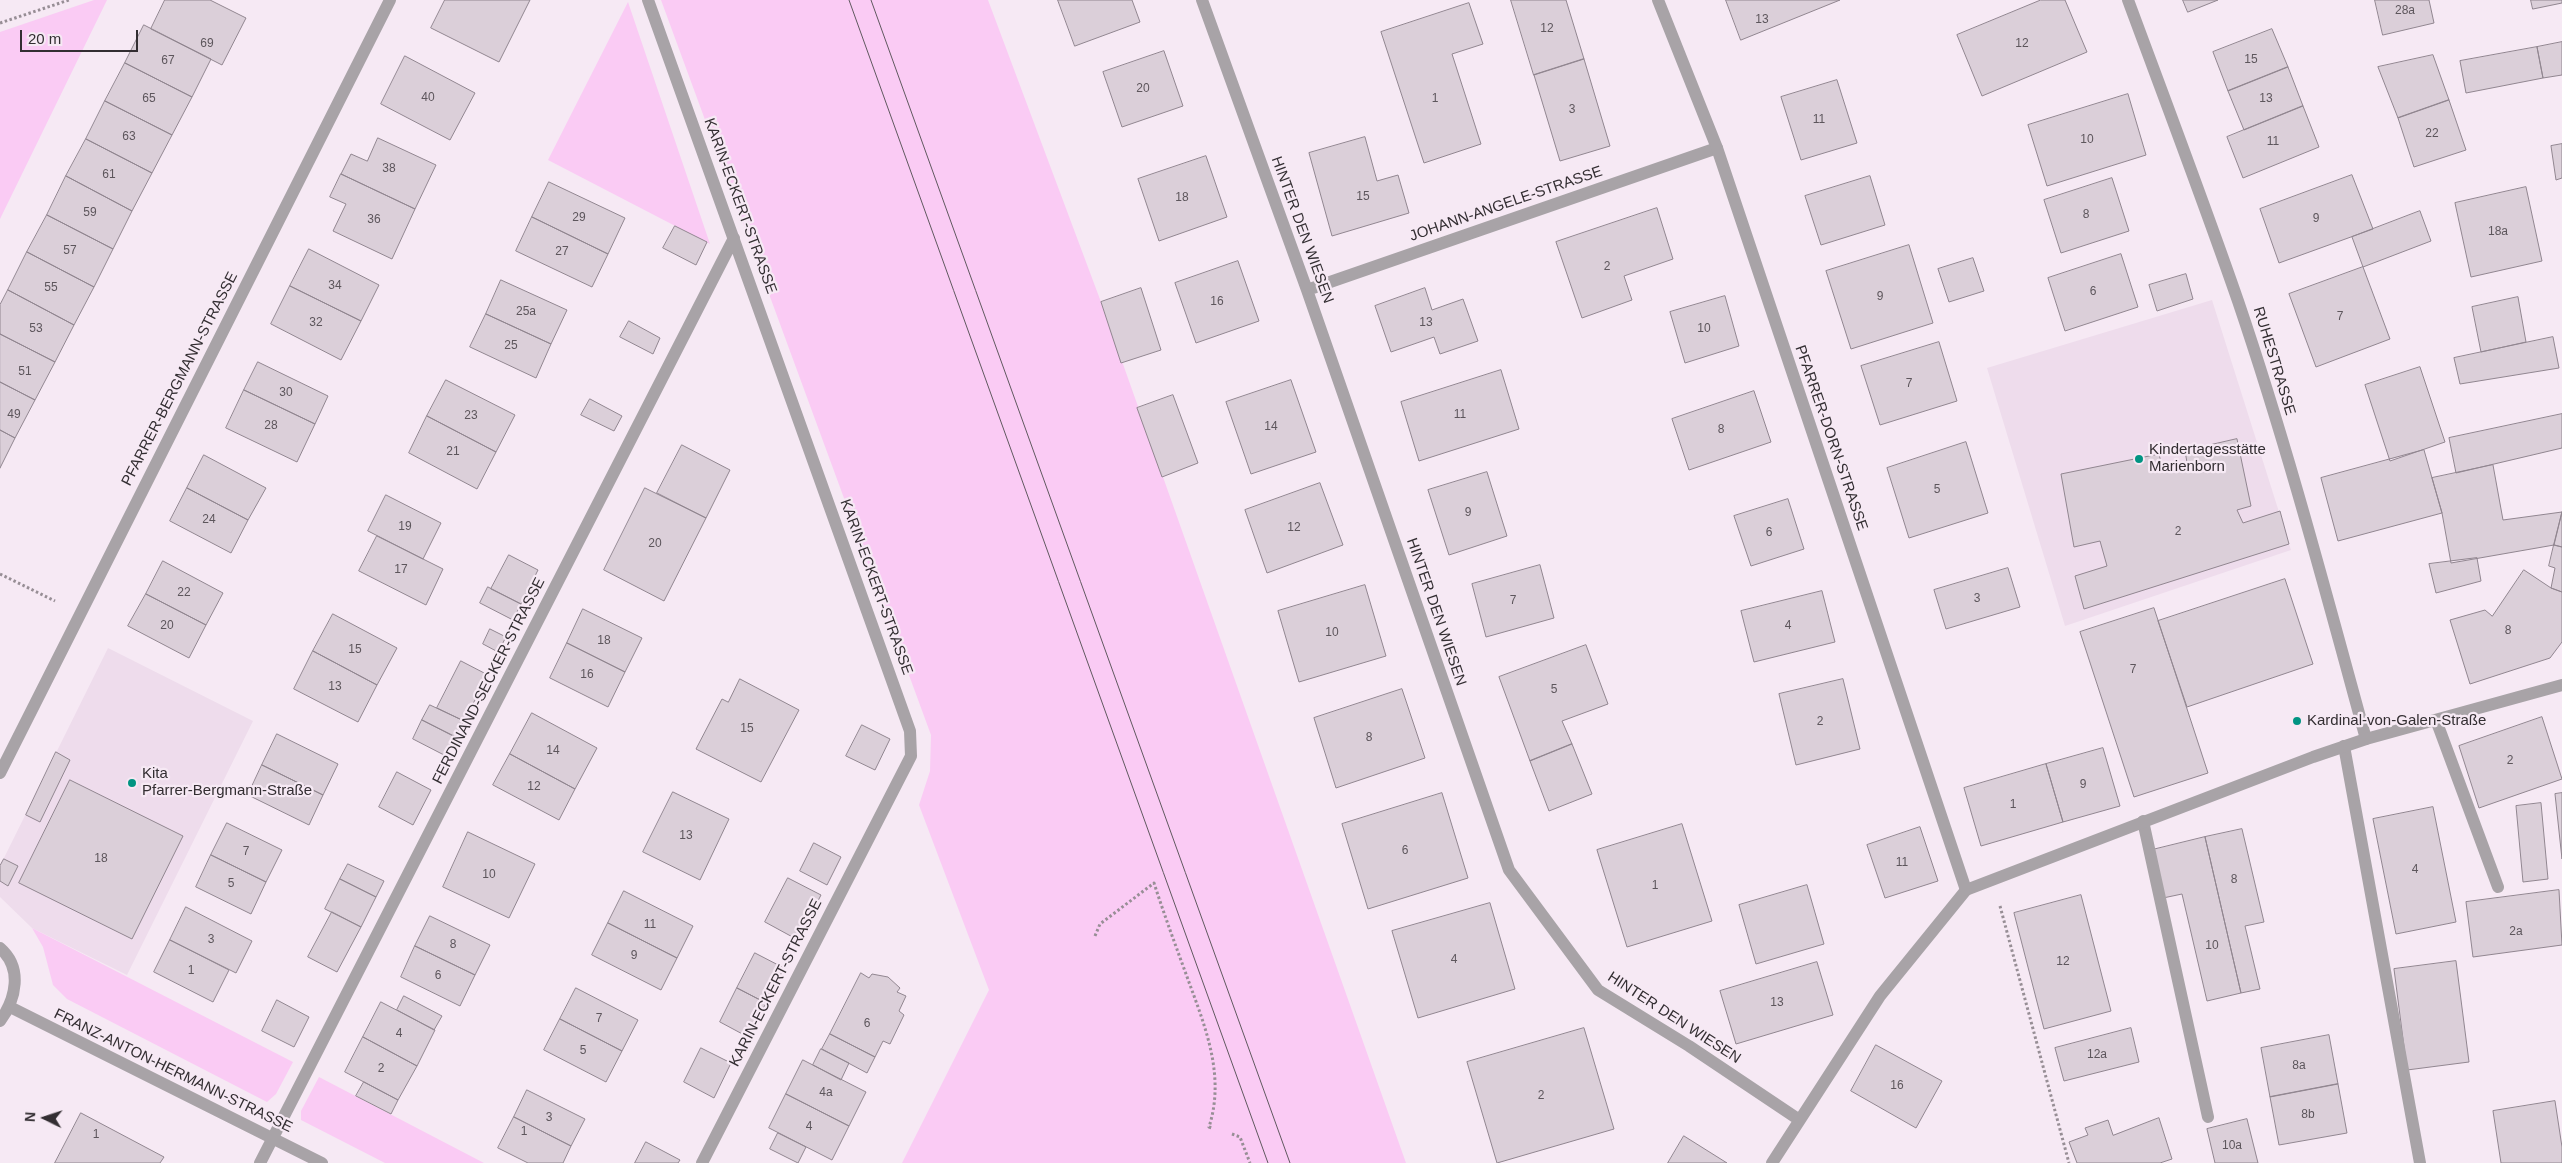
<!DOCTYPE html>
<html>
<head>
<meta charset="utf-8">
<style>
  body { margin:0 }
  #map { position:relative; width:2562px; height:1163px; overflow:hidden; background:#f6e9f4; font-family:Arial,sans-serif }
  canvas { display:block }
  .north { position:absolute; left:20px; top:1093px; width:50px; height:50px; -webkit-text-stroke:4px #f6e9f4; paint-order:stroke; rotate:274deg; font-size:14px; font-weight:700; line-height:20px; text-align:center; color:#332e32 }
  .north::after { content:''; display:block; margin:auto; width:18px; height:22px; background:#332e32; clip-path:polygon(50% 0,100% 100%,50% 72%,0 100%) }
  .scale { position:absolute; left:20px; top:30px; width:118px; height:22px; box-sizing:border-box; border:2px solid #332e32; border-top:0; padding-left:6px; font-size:15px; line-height:18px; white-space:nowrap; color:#332e32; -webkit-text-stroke:4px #f6e9f4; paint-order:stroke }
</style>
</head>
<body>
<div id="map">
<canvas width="2562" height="1163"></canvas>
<div class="north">N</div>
<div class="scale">20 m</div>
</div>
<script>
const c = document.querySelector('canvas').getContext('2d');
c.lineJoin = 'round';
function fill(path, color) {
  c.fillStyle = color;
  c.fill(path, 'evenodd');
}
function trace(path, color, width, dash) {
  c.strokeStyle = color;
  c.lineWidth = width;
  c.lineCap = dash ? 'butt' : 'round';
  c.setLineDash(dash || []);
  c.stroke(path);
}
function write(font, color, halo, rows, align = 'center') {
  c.font = font + ' Arial,sans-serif';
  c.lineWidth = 4.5;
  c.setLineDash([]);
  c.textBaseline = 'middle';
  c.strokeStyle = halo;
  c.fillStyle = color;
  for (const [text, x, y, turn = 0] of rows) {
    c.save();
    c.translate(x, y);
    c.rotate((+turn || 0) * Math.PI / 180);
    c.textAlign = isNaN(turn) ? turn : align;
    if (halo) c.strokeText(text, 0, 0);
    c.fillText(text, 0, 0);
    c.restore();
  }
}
fill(new Path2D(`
  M2212,300L2291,550L2065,626L1987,368Z
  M108,648L253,721L127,975L32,928L0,897V866Z`), '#eedcec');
fill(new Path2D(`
  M94,0H107L0,219V32Z
  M661,0H988L1101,302L1406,1163H902L989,990L919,805L930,771L931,735Z
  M628,2L710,244L548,160Z
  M32,928L293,1062L276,1094L267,1102L67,999L53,985L43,947Z
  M319,1077L484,1163H385L301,1120V1111Z`), '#facbf4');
const building = new Path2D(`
  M165,0H210L246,18L222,65L151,29Z
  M445,0H530L499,62L431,28Z
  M1058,0H1132L1140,22L1075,46Z
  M1511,0H1566L1584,59L1534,75Z
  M1726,0H1840L1741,40Z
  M2041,0H2065L2087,52L1982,96L1957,35Z
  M2183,0H2218L2188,12Z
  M2375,0H2429L2434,23L2383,35Z
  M2531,0H2562V3L2533,9Z
  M1469,3L1483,44L1452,54L1481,144L1424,163L1381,32Z
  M144,25L211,59L192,97L125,63Z
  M2272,29L2288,67L2228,91L2213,52Z
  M2562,42V75L2543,78L2537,47Z
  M2537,47L2543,78L2466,93L2460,61Z
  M1164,51L1183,106L1122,127L1103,72Z
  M2433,55L2449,100L2398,118L2378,67Z
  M405,56L475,93L450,140L381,104Z
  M1584,59L1610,146L1560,161L1534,75Z
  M125,63L192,97L172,135L105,101Z
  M2288,67L2303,106L2244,130L2228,91Z
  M1837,80L1857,143L1801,160L1781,97Z
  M2128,94L2146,155L2047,186L2028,125Z
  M2449,100L2466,150L2414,167L2398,118Z
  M105,101L172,135L152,173L86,139Z
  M2303,106L2319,147L2243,178L2227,137Z
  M1365,137L1377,181L1398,175L1409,213L1332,236L1309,153Z
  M378,138L436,165L415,209L341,174L351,154L367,161Z
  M86,139L152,173L132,211L66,176Z
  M2562,144V178L2556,180L2551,146Z
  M1206,156L1227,217L1159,241L1138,179Z
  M341,174L415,209L392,259L333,231L346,204L330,197Z
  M2352,175L2373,229L2279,263L2260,209Z
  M66,176L132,211L113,249L47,215Z
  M1870,176L1885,225L1821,245L1805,196Z
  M2112,178L2129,231L2061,253L2044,200Z
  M549,182L625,218L608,254L532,217Z
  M2526,187L2542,261L2471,277L2455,203Z
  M1657,208L1673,259L1624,276L1632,300L1582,318L1556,242Z
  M2420,211L2431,241L2363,267L2352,237Z
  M47,215L113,249L94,287L27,252Z
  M532,217L608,254L592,287L516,251Z
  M675,226L707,242L696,265L663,248Z
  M1909,245L1933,323L1851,349L1826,271Z
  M309,249L379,285L361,321L290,286Z
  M27,252L94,287L74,325L8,290Z
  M2121,254L2138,307L2065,331L2048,278Z
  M1973,258L1984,291L1949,302L1938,269Z
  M1238,261L1259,321L1196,343L1175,283Z
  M2363,267L2390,339L2316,367L2289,294Z
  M2186,274L2193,299L2157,311L2149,285Z
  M501,280L567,310L551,344L486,314Z
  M290,286L361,321L341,360L271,324Z
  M1141,288L1161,350L1121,363L1101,302Z
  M1425,288L1432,310L1463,299L1478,341L1440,354L1434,337L1391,352L1375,306Z
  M8,290L74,325L55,362L0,334V305Z
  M1725,296L1739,346L1685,363L1670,312Z
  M2518,297L2526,342L2481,352L2472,307Z
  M486,314L551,344L536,378L470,347Z
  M629,321L660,338L653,354L620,337Z
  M0,334L55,362L35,400L0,382Z
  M2553,337L2559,368L2460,384L2454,358Z
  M1939,342L1957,401L1880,425L1861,366Z
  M258,362L328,396L315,424L244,390Z
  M2420,367L2445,442L2390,461L2365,385Z
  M1501,370L1519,429L1419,461L1401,402Z
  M446,380L515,415L496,452L427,416Z
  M1291,380L1316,452L1251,474L1226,402Z
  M0,382L35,400L15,438L0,430Z
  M244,390L315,424L297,462L226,428Z
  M1754,391L1771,442L1689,470L1672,419Z
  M1173,395L1198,463L1162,477L1137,408Z
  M590,399L622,416L614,431L581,415Z
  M2562,414V448L2456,473L2449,438Z
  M427,416L496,452L477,489L409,453Z
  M0,430L15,438L0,468Z
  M2237,439L2251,506L2237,510L2243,523L2280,511L2289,544L2084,609L2075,576L2107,566L2100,541L2074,547L2061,474L2159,454L2163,471L2188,468L2185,451Z
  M1966,442L1988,513L1909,538L1887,468Z
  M682,445L730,470L706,518L657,493Z
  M2424,450L2442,513L2338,541L2321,478Z
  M204,455L266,488L248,520L187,488Z
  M2493,465L2503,520L2562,512L2554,545L2451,563L2442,513L2432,478Z
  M1487,472L1507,536L1449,555L1428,490Z
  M1320,483L1343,545L1267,573L1245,510Z
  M187,488L248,520L231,553L170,521Z
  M645,488L706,518L664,601L604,570Z
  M386,495L441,523L423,559L368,531Z
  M1788,499L1804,549L1751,566L1734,516Z
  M2562,512V547L2554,545Z
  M377,536L443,569L426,605L359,571Z
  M2554,545L2562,547V592L2551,588L2555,568L2549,566Z
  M509,555L538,570L521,604L491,589Z
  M2477,558L2481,581L2436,593L2429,564Z
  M163,561L223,593L206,625L146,594Z
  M1540,565L1554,618L1486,637L1472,584Z
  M2008,568L2020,607L1946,629L1934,590Z
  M2524,570L2551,588L2562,592V642L2550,658L2470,684L2450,620L2485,610L2492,616Z
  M2285,579L2313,664L2187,707L2158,621Z
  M1365,585L1386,656L1299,682L1278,611Z
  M488,587L521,604L513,620L480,603Z
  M1822,591L1835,642L1754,662L1741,611Z
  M146,594L206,625L189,658L128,626Z
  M2154,608L2208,773L2134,797L2080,632Z
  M583,609L642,638L625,672L567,643Z
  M333,614L397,648L377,685L313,651Z
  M490,629L506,637L498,652L483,644Z
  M567,643L625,672L608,707L550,678Z
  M1586,645L1608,704L1562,721L1572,744L1530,761L1499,677Z
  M313,651L377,685L358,722L294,689Z
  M461,661L488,675L464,721L437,708Z
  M740,679L799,710L761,782L696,749L722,699L728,702Z
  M1843,679L1860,749L1796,765L1779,694Z
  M1402,689L1425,758L1336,788L1314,718Z
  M430,705L464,721L455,737L422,720Z
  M532,713L597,748L575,789L510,754Z
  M2542,717L2562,779L2479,808L2459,746Z
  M422,720L454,736L444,755L413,739Z
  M862,725L890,739L875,770L846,756Z
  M277,734L338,764L323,795L262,765Z
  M1572,744L1592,794L1549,811L1530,761Z
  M2103,748L2120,806L2063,822L2046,764Z
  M56,752L70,760L40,822L26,815Z
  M510,754L575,789L559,820L493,785Z
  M2046,764L2063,822L1981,846L1964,788Z
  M262,765L323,795L309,825L248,795Z
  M397,772L431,790L413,825L379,807Z
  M70,780L183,836L132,939L19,883Z
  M673,792L729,819L700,880L643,852Z
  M1442,793L1468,878L1368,909L1342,824Z
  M2562,793V859L2555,794Z
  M2541,803L2548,879L2523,882L2516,806Z
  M2433,807L2456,922L2396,934L2373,819Z
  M227,823L282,850L266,882L211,855Z
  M1682,824L1712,921L1627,947L1597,850Z
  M1920,827L1938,881L1885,898L1867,845Z
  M2242,829L2264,922L2245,926L2260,989L2241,993L2205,837Z
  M468,832L535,864L509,918L443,887Z
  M2205,837L2241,993L2207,1001L2182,894L2163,898L2152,850Z
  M814,843L841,857L827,885L800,871Z
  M211,855L266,882L251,914L196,887Z
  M4,859L18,866L8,886L0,881V866Z
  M348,864L384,881L376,897L340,879Z
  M788,878L821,895L798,940L765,922Z
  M340,879L376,897L361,927L325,909Z
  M1807,885L1824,944L1756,964L1739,905Z
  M2559,890L2562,945L2473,957L2466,902Z
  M624,891L693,926L677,958L608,923Z
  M2081,895L2111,1011L2044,1029L2014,913Z
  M1490,903L1515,989L1418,1018L1392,931Z
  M186,907L252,941L236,973L170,940Z
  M332,912L361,927L337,972L308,957Z
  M430,916L490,945L475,975L415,946Z
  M608,923L677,958L661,990L592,955Z
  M170,940L229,970L213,1002L154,972Z
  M415,946L475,975L460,1006L401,977Z
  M755,953L784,968L766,1003L737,988Z
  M2456,961L2469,1062L2407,1070L2394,969Z
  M1817,962L1833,1015L1736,1044L1720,991Z
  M861,973L869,978L872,974L888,977L900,988L897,992L906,996L899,1011L904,1015L890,1044L883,1041L875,1057L830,1034Z
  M576,988L638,1020L622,1051L560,1019Z
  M737,988L766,1003L748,1037L720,1022Z
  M404,996L442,1016L434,1030L397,1010Z
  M277,1000L309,1017L294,1047L262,1031Z
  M381,1002L435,1030L417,1066L363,1037Z
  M560,1019L622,1051L606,1082L544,1050Z
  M1584,1028L1614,1129L1497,1163L1467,1062Z
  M2131,1028L2139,1062L2064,1081L2055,1048Z
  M830,1034L875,1057L867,1073L822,1049Z
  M2329,1035L2338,1084L2270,1097L2261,1048Z
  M363,1037L417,1066L398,1100L345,1072Z
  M1876,1045L1942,1081L1916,1128L1851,1091Z
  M701,1048L731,1063L714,1098L684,1082Z
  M821,1049L849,1063L841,1080L813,1065Z
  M803,1060L866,1092L849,1126L786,1094Z
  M364,1082L398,1100L391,1114L356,1096Z
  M2338,1084L2347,1133L2279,1145L2270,1097Z
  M527,1090L585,1119L571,1146L514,1117Z
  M786,1094L849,1126L832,1160L769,1128Z
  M2555,1101L2562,1147V1163H2501L2493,1111Z
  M81,1113L164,1157L160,1163H55Z
  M514,1117L571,1146L563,1163H528L498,1148Z
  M2159,1118L2172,1159L2160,1163H2077L2069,1142L2088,1135L2085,1128L2108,1120L2113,1135Z
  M2247,1119L2258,1163H2215L2207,1129Z
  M778,1133L806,1147L798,1163L770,1149Z
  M1684,1136L1727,1163H1668Z
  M646,1142L680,1160L678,1163H635Z`);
fill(building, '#dbcfd9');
trace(building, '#918690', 1);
trace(new Path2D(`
  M0,23L69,0
  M0,574L55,601
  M2000,906L2069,1163
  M1095,936L1100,924L1154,883C1164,914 1175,944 1186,974C1204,1024 1226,1074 1209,1127L1212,1128
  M1232,1134L1240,1137L1250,1163`), '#978e95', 3, [2.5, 2.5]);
trace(new Path2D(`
  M2436,720L2498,887
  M2344,746L2420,1163
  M2143,821L2208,1117`), '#a8a3a7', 12);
trace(new Path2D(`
  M648,0L910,731L911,756L702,1163
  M1202,0L1307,290L1509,870L1598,990L1689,1046L1798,1119
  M2128,0C2165,100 2203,200 2238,301C2287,445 2326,593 2366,739
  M1307,290L1717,148
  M0,773L390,0
  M0,948C23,968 16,999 0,1021
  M10,1007L322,1163
  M260,1163L734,238
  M1772,1163L1880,996L1966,890`), '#a8a3a7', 12);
trace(new Path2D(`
  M1658,0L1717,148L1966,890L2313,757L2366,739L2562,685`), '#a8a3a7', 12);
trace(new Path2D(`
  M849,0L1268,1163
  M871,0L1290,1163`), '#60595f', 1);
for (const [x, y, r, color] of [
  [2139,459,5,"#009482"],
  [2297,721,5,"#009482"],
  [132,783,5,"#009482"]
]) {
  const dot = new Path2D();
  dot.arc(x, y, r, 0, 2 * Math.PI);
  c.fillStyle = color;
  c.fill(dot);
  trace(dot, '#f6e9f4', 2);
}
write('12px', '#5d565c', null, [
  ["28a",2405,11],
  ["13",1762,20],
  ["12",1547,29],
  ["69",207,44],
  ["12",2022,44],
  ["15",2251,60],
  ["67",168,61],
  ["20",1143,89],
  ["40",428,98],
  ["65",149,99],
  ["1",1435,99],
  ["13",2266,99],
  ["3",1572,110],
  ["11",1819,120],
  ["22",2432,134],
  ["63",129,137],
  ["10",2087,140],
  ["11",2273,142],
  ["38",389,169],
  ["61",109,175],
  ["15",1363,197],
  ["18",1182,198],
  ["59",90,213],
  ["8",2086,215],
  ["29",579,218],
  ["9",2316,219],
  ["36",374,220],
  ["18a",2498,232],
  ["57",70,251],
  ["27",562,252],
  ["2",1607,267],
  ["34",335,286],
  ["55",51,288],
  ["6",2093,292],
  ["9",1880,297],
  ["16",1217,302],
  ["25a",526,312],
  ["7",2340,317],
  ["32",316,323],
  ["13",1426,323],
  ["53",36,329],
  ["10",1704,329],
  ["25",511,346],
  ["51",25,372],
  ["7",1909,384],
  ["30",286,393],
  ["49",14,415],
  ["11",1460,415],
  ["23",471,416],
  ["28",271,426],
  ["14",1271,427],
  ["8",1721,430],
  ["21",453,452],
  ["5",1937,490],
  ["9",1468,513],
  ["24",209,520],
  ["19",405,527],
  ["12",1294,528],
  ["2",2178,532],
  ["6",1769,533],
  ["20",655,544],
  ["17",401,570],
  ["22",184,593],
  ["3",1977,599],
  ["7",1513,601],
  ["20",167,626],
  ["4",1788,626],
  ["8",2508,631],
  ["10",1332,633],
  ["18",604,641],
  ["15",355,650],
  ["7",2133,670],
  ["16",587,675],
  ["13",335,687],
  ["5",1554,690],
  ["2",1820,722],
  ["15",747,729],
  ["8",1369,738],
  ["14",553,751],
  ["2",2510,761],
  ["9",2083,785],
  ["12",534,787],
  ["1",2013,805],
  ["13",686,836],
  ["6",1405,851],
  ["7",246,852],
  ["18",101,859],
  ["11",1902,863],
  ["4",2415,870],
  ["10",489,875],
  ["8",2234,880],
  ["5",231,884],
  ["1",1655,886],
  ["11",650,925],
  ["2a",2516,932],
  ["3",211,940],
  ["8",453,945],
  ["10",2212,946],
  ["9",634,956],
  ["4",1454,960],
  ["12",2063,962],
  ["1",191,971],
  ["6",438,976],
  ["13",1777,1003],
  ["7",599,1019],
  ["6",867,1024],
  ["4",399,1034],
  ["5",583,1051],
  ["12a",2097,1055],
  ["8a",2299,1066],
  ["2",381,1069],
  ["16",1897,1086],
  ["4a",826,1093],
  ["2",1541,1096],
  ["8b",2308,1115],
  ["3",549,1118],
  ["4",809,1127],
  ["1",524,1132],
  ["1",96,1135],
  ["10a",2232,1146]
]);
write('15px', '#332e32', '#f6e9f4', [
  ["JOHANN-ANGELE-STRASSE",1506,204,-19],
  ["KARIN-ECKERT-STRASSE",740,206,70],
  ["HINTER DEN WIESEN",1302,230,70],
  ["RUHESTRASSE",2274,361,73],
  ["PFARRER-BERGMANN-STRASSE",180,379,-63],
  ["PFARRER-DORN-STRASSE",1831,438,71],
  ["KARIN-ECKERT-STRASSE",876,587,70],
  ["HINTER DEN WIESEN",1436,612,71],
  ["FERDINAND-SECKER-STRASSE",489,681,-63],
  ["KARIN-ECKERT-STRASSE",776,983,-63],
  ["HINTER DEN WIESEN",1674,1018,33],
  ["FRANZ-ANTON-HERMANN-STRASSE",173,1071,26]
]);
write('15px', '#332e32', '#f6e9f4', [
  ["Kindertagesstätte",2149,450],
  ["Marienborn",2149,467],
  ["Kardinal-von-Galen-Straße",2307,721],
  ["Kita",142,774],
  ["Pfarrer-Bergmann-Straße",142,791]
], 'left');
</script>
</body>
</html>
